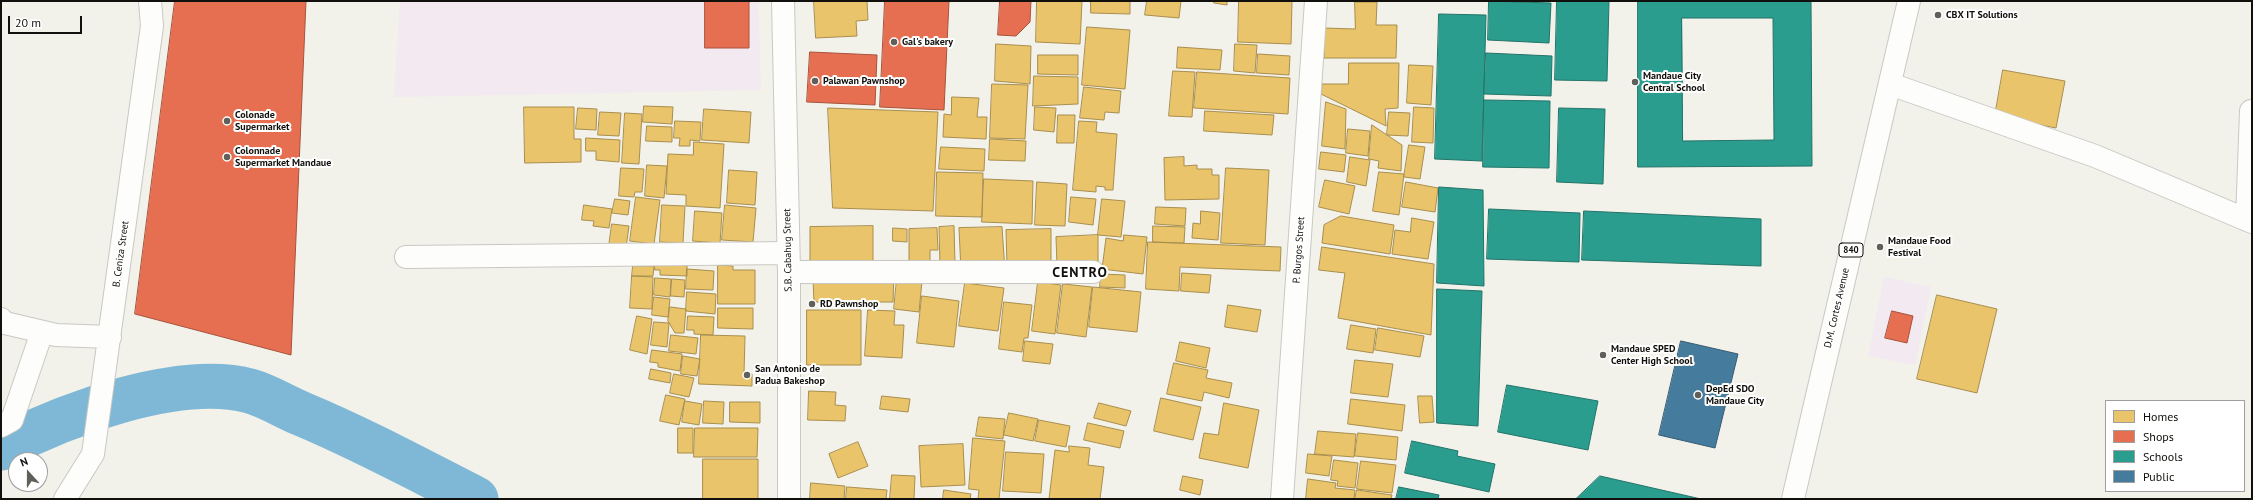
<!DOCTYPE html>
<html>
<head>
<meta charset="utf-8">
<style>
  body { margin:0 }
  #map { position:relative; width:2253px; height:500px; overflow:hidden; background:#f2f1ea; font-family:"PT Sans",sans-serif }
  canvas { display:block }
  .frame { position:absolute; inset:0; border:2px solid #11100c; pointer-events:none }
  .legend { position:absolute; left:2105px; top:400px; width:140px; height:92px; box-sizing:border-box; background:#fff; border:1px solid #a09f9e; margin:0; padding:5px 7px; list-style:none; font-size:12px; color:#11100c }
  .legend li { display:flex; align-items:center; gap:8px; height:20px }
  .legend b { width:20px; border:1px solid #a09f9e }
  .north { position:absolute; left:8px; top:452px; width:40px; height:40px; box-sizing:border-box; background:#fff; border:1px solid #a09f9e; border-radius:50%; rotate:339deg; font-size:11px; font-weight:700; line-height:16px; text-align:center; color:#11100c }
  .north::after { content:''; display:block; margin:auto; width:14px; height:18px; background:#605f5a; clip-path:polygon(50% 0,100% 100%,50% 72%,0 100%) }
  .scale { position:absolute; left:8px; top:16px; width:74px; height:18px; box-sizing:border-box; border:2px solid #11100c; border-top:0; padding-left:5px; font-size:12px; line-height:14px; white-space:nowrap; color:#11100c; -webkit-text-stroke:3px #fff; paint-order:stroke }
</style>
</head>
<body>
<div id="map">
<canvas width="2253" height="500"></canvas>
<div class="frame"></div>
<ul class="legend">
<li><b style="height:11px;background:#e9c46a"></b>Homes</li>
<li><b style="height:11px;background:#e76f51"></b>Shops</li>
<li><b style="height:11px;background:#2a9d8f"></b>Schools</li>
<li><b style="height:11px;background:#457b9d"></b>Public</li>
</ul>
<div class="north">N</div>
<div class="scale">20 m</div>
</div>
<script>
const c = document.querySelector('canvas').getContext('2d');
c.lineJoin = 'round';
function fill(path, color) {
  c.fillStyle = color;
  c.fill(path, 'evenodd');
}
function trace(path, color, width, dash) {
  c.strokeStyle = color;
  c.lineWidth = width;
  c.lineCap = dash ? 'butt' : 'round';
  c.setLineDash(dash || []);
  c.stroke(path);
}
function write(font, color, halo, rows, align = 'center') {
  c.font = font + ' "PT Sans",sans-serif';
  c.lineWidth = 4;
  c.setLineDash([]);
  c.textBaseline = 'middle';
  c.strokeStyle = halo;
  c.fillStyle = color;
  for (const [text, x, y, turn = 0] of rows) {
    c.save();
    c.translate(x, y);
    c.rotate((+turn || 0) * Math.PI / 180);
    c.textAlign = isNaN(turn) ? turn : align;
    if (halo) c.strokeText(text, 0, 0);
    c.fillText(text, 0, 0);
    c.restore();
  }
}
fill(new Path2D(`
  M400,1H758L761,90L394,97Z
  M1884,277L1931,287L1915,365L1868,356Z`), '#f3e9f0');
const homes = new Path2D(`
  M814,1H867L868,20L856,21L857,36L816,38Z
  M1037,1H1082L1080,44L1036,42Z
  M1091,1H1130V14L1091,13Z
  M1147,1H1181L1179,18L1145,15Z
  M1214,1H1227V5L1214,3Z
  M1239,1H1292L1291,44L1238,42Z
  M1355,2H1377L1376,25H1397L1396,58H1324V28L1355,29Z
  M1087,27L1130,30L1125,89L1082,85Z
  M996,44L1031,46L1030,84L995,81Z
  M1235,44L1257,45L1255,73L1234,71Z
  M1178,47L1222,50L1220,70L1177,68Z
  M1258,54L1290,56L1289,75L1257,73Z
  M1038,55H1078V75L1038,74Z
  M1349,63H1399L1398,108L1385,109L1386,126L1321,94L1322,84H1348Z
  M1409,65L1433,66L1431,105L1407,103Z
  M2003,70L2065,81L2056,128L1995,116Z
  M1173,71L1195,72L1192,117L1169,116Z
  M1197,72L1290,78L1288,114L1194,108Z
  M1034,76L1078,77V104L1033,106Z
  M992,84L1028,85L1025,139L990,138Z
  M1084,87L1121,91L1119,113L1105,112L1104,120L1080,118Z
  M952,97L979,98L977,117H987L986,139L943,137L944,114L951,115Z
  M1326,102L1346,109L1345,149L1322,146Z
  M644,106L673,107L672,124L643,122Z
  M524,107H574V139H581V162L525,163Z
  M1035,107L1056,108L1054,132L1034,130Z
  M1414,107L1434,108L1433,143L1412,142Z
  M578,108L597,109L596,130L576,129Z
  M828,108L938,112L933,211L833,208Z
  M704,109L751,112L749,143L702,140Z
  M1205,111L1274,115L1272,135L1204,131Z
  M600,112L621,113L619,136L598,135Z
  M1389,112L1410,113L1408,136L1387,135Z
  M625,113L642,114L639,164L622,163Z
  M1058,115H1075L1074,143H1057Z
  M675,121L701,122L700,141L690,140V146H679L680,138H674Z
  M1079,121L1097,122L1096,132L1117,134L1113,190H1105V187L1096,186V192L1073,190Z
  M1372,125L1402,145L1401,171L1378,168L1379,161L1369,159Z
  M647,126L672,127V142L646,141Z
  M1348,129L1370,131L1368,156L1346,153Z
  M586,138L620,140L619,162L596,160V151H586Z
  M990,139L1026,141L1025,161L989,160Z
  M694,142L724,144L720,208L686,206V195L666,194L668,154L693,155Z
  M1409,145L1425,147L1420,179L1404,177Z
  M941,147L985,149L984,171L939,169Z
  M1321,152L1346,155L1344,172L1319,169Z
  M1184,157V166L1197,165V169H1212V175H1219V199L1165,200L1164,158Z
  M1350,157L1370,160L1366,186L1347,182Z
  M647,165L667,166L664,198L645,196Z
  M621,168L644,169L642,192H635L634,197L619,196Z
  M1226,168L1269,170L1265,245L1221,243Z
  M729,170L757,172L755,205L727,203Z
  M937,172L983,173L982,217L936,216Z
  M1379,172L1404,174L1399,215L1373,211Z
  M984,179L1033,181L1032,224L982,222Z
  M1325,180L1355,186L1349,214L1319,207Z
  M1037,182L1067,184L1065,226L1035,225Z
  M1406,182L1438,188L1435,212L1402,207Z
  M636,197L660,200L654,244L630,241Z
  M1071,197L1096,199L1093,225L1069,222Z
  M615,199L630,201L628,215L612,213Z
  M1102,199L1125,201L1121,237L1098,235Z
  M584,205L612,209L609,228L593,226L594,221L582,220Z
  M662,205L685,206L683,243L660,242Z
  M725,205L756,208L753,242L722,240Z
  M1156,207L1186,208L1185,226L1155,224Z
  M695,211L722,213L720,243L693,241Z
  M1201,211L1220,213L1218,240L1192,238L1193,223L1200,224Z
  M1341,216L1394,225L1390,254L1322,243L1324,225Z
  M1412,218L1434,222L1428,259L1392,254L1395,230L1410,232Z
  M612,224L629,226L626,248L609,246Z
  M873,226V270H810V227Z
  M954,226L955,264L940,265L939,227Z
  M1153,226L1185,227L1184,243L1153,242Z
  M1002,227L1005,270L961,271L959,228Z
  M893,228L907,229V242L893,241Z
  M937,228L938,250H930V262L909,263V229Z
  M1051,229V264L1007,265L1006,230Z
  M1098,235V265L1057,266L1056,237Z
  M1124,235L1147,237L1143,274L1102,269L1106,238L1123,241Z
  M1148,242L1281,247L1280,271L1180,267L1179,291L1146,289Z
  M1322,247L1434,264L1431,335L1338,318L1345,273L1319,270Z
  M655,259H687V276L660,275V270H655Z
  M718,265L733,266V270H755V304H718Z
  M633,266H654L653,276H632Z
  M687,269L714,271L713,290L686,289Z
  M1182,273L1211,275L1209,293L1181,291Z
  M894,274L893,302H814L813,280Z
  M1101,274L1125,275V288L1100,287Z
  M632,276L653,277L652,309L630,308Z
  M655,278L671,279L670,297L654,295Z
  M672,279L685,280L684,297L671,296Z
  M897,279L922,281L919,312L894,309Z
  M1038,282L1061,285L1055,334L1032,331Z
  M965,283L1004,288L998,331L959,326Z
  M1063,284L1092,287L1086,337L1057,333Z
  M1093,287L1141,292L1137,332L1089,327Z
  M687,292L716,294L715,314L686,311Z
  M1937,295L1997,309L1977,393L1917,379Z
  M922,296L959,301L954,347L917,343Z
  M654,297L670,299L668,317L652,315Z
  M1004,302L1032,305L1028,338H1024L1022,352L999,349Z
  M1228,305L1261,310L1257,332L1225,327Z
  M670,307L686,309L684,333H675L668,321Z
  M718,308H753V329L718,328Z
  M807,310H861V365H807Z
  M868,310L895,311L894,325H904L902,358L865,356Z
  M637,316L652,319L647,354L630,350Z
  M688,316L714,317L713,335L694,334V330H687Z
  M654,322L669,323L667,347L651,345Z
  M1351,325L1376,329L1373,353L1347,349Z
  M1378,328L1424,336L1420,357L1375,350Z
  M671,335L698,338L696,354L669,351Z
  M701,335L745,336L744,374H752V386L699,384Z
  M1025,341L1053,344L1050,364L1023,361Z
  M1180,342L1210,348L1206,368L1176,361Z
  M652,350L682,354L680,371L658,367V363L650,362Z
  M683,356L700,359L697,376L681,374Z
  M1355,360L1393,364L1388,397L1351,393Z
  M1174,363L1208,370L1206,378L1232,383L1229,398L1204,392L1202,401L1167,394Z
  M651,369L671,373L670,383L649,379Z
  M674,374L694,378L689,397L670,393Z
  M809,391L836,392L835,405L846,406L845,421L808,420Z
  M666,395L685,399L679,425L660,421Z
  M882,396L910,399L908,412L880,409Z
  M1418,396H1432L1434,422L1420,423Z
  M1161,398L1201,407L1193,440L1154,431Z
  M1351,399L1405,405L1402,431L1348,424Z
  M685,401L702,404L699,425L682,422Z
  M704,401L724,402L723,424L703,423Z
  M730,402H760V423L730,422Z
  M1099,403L1131,411L1126,426L1094,418Z
  M1224,403L1259,410L1248,468L1199,458L1204,433L1218,435Z
  M1009,413L1038,419L1033,441L1004,435Z
  M979,417L1005,419L1003,439L976,436Z
  M1039,420L1070,426L1066,447L1035,441Z
  M1088,423L1124,431L1120,448L1084,440Z
  M678,428H693V453H678Z
  M695,428H758L757,457H694Z
  M1318,431L1356,434L1354,457L1315,454Z
  M1358,433L1398,437L1396,460L1355,456Z
  M973,438L1005,441L999,499H978L979,490L969,489Z
  M858,442L868,466L838,478L829,454Z
  M963,444L965,485L921,487L919,446Z
  M1069,446L1090,448L1088,465L1104,467L1100,499H1049L1055,450L1069,452Z
  M1006,452L1044,454L1041,493L1003,491Z
  M1308,454L1332,456L1329,476L1306,473Z
  M703,459H758V499H703Z
  M1334,460L1358,463L1355,488L1337,486L1338,481L1331,480Z
  M1361,461L1396,465L1392,493L1357,489Z
  M892,475L915,476L914,499H890Z
  M1183,476L1203,480L1200,495L1180,490Z
  M1308,479L1336,483L1335,488L1355,490L1354,499H1306Z
  M811,483L845,486L844,499H810Z
  M847,487L887,490L886,499H846Z
  M944,490L971,494L970,499H943Z
  M1357,490L1392,495L1391,499H1355Z`);
fill(homes, '#e9c46a');
trace(homes, '#a88e4e', 1);
const shops = new Path2D(`
  M175,1H306L291,355L135,314Z
  M705,1H749V48H705Z
  M885,1H949L944,110L880,107Z
  M1000,1H1031L1030,22L1016,36L998,35Z
  M810,52L877,55L875,105L807,102Z
  M1892,311L1913,316L1907,343L1885,338Z`);
fill(shops, '#e76f51');
trace(shops, '#a7523c', 1);
const schools = new Path2D(`
  M1489,1L1551,3L1549,43L1488,40Z
  M1557,1H1609L1607,81L1555,80Z
  M1638,1H1811L1812,166L1638,167ZM1682,18H1773L1774,140L1683,141Z
  M1439,14L1486,15L1482,161L1435,159Z
  M1486,53L1552,56L1551,96L1484,94Z
  M1484,100L1550,101L1549,168L1483,167Z
  M1559,108L1605,109L1603,184L1557,182Z
  M1439,187L1483,190L1484,286L1437,283Z
  M1489,209L1580,213L1579,262L1487,259Z
  M1584,211L1761,219V266L1582,260Z
  M1437,289L1482,291L1478,426L1437,423Z
  M1507,385L1598,401L1588,450L1498,432Z
  M1412,441L1458,451L1457,456L1495,464L1489,492L1405,473Z
  M1600,476L1701,499H1576Z
  M1399,487L1439,495L1438,499H1396Z`);
fill(schools, '#2a9d8f');
trace(schools, '#227368', 1);
const public = new Path2D(`
  M1681,341L1738,354L1715,448L1659,435Z`);
fill(public, '#457b9d');
trace(public, '#355b72', 1);
trace(new Path2D(`
  M1,448C64,415 179,372 250,391C268,396 285,407 302,414C362,439 419,470 476,499`), '#7fb8d6', 45);
const street = new Path2D(`
  M1890,84L2095,156L2252,222
  M2247,220L2251,111
  M406,257L788,253
  M789,272H1093
  M1,319L5,323L56,335L110,337
  M1,426L12,420L42,332
  M65,499L93,454L152,26L150,1`);
const secondary = new Path2D(`
  M783,1L789,272V499
  M1282,499L1316,1`);
const highway = new Path2D(`
  M1793,499L1909,1`);
trace(street, '#c9c8c3', 24);
trace(secondary, '#c9c8c3', 24);
trace(highway, '#c9c8c3', 24);
trace(street, '#fdfdfc', 22);
trace(secondary, '#fdfdfc', 22);
trace(highway, '#fdfdfc', 22);
for (const [x, y, r, color] of [
  [1938,15,4,"#605f5a"],
  [894,42,4,"#605f5a"],
  [815,81,4,"#605f5a"],
  [1635,82,4,"#605f5a"],
  [227,121,4,"#605f5a"],
  [227,157,4,"#605f5a"],
  [1880,247,4,"#605f5a"],
  [812,304,4,"#605f5a"],
  [1603,355,4,"#605f5a"],
  [747,375,4,"#605f5a"],
  [1698,395,4,"#605f5a"]
]) {
  const dot = new Path2D();
  dot.arc(x, y, r, 0, 2 * Math.PI);
  c.fillStyle = color;
  c.fill(dot);
  trace(dot, '#fff', 1.5);
}
for (const [x, y, w] of [
  [1851,250,24]
]) {
  const box = new Path2D();
  box.roundRect(x - w / 2, y - 7, w, 14, 3);
  c.fillStyle = '#fff';
  c.fill(box);
  trace(box, '#11100c', 1);
}
write('bold 9px', '#11100c', null, [
  ["840",1851,250]
]);
write('bold 10px', '#11100c', '#fff', [
  ["CBX IT Solutions",1946,15],
  ["Gal's bakery",902,42],
  ["Mandaue City",1643,76],
  ["Central School",1643,88],
  ["Palawan Pawnshop",823,81],
  ["Colonade",235,115],
  ["Supermarket",235,127],
  ["Colonnade",235,151],
  ["Supermarket Mandaue",235,163],
  ["Mandaue Food",1888,241],
  ["Festival",1888,253],
  ["RD Pawnshop",820,304],
  ["Mandaue SPED",1611,349],
  ["Center High School",1611,361],
  ["San Antonio de",755,369],
  ["Padua Bakeshop",755,381],
  ["DepEd SDO",1706,389],
  ["Mandaue City",1706,401]
], 'left');
write('10px', '#11100c', '#fff', [
  ["S.B. Cabahug Street",788,250,-91],
  ["P. Burgos Street",1299,250,-86],
  ["B. Ceniza Street",121,254,-82],
  ["D.M. Cortes Avenue",1837,308,-77]
]);
c.letterSpacing = '1px';
write('bold 14px', '#11100c', '#fff', [
  ["CENTRO",1080,273]
]);
c.letterSpacing = '0px';
</script>
</body>
</html>
